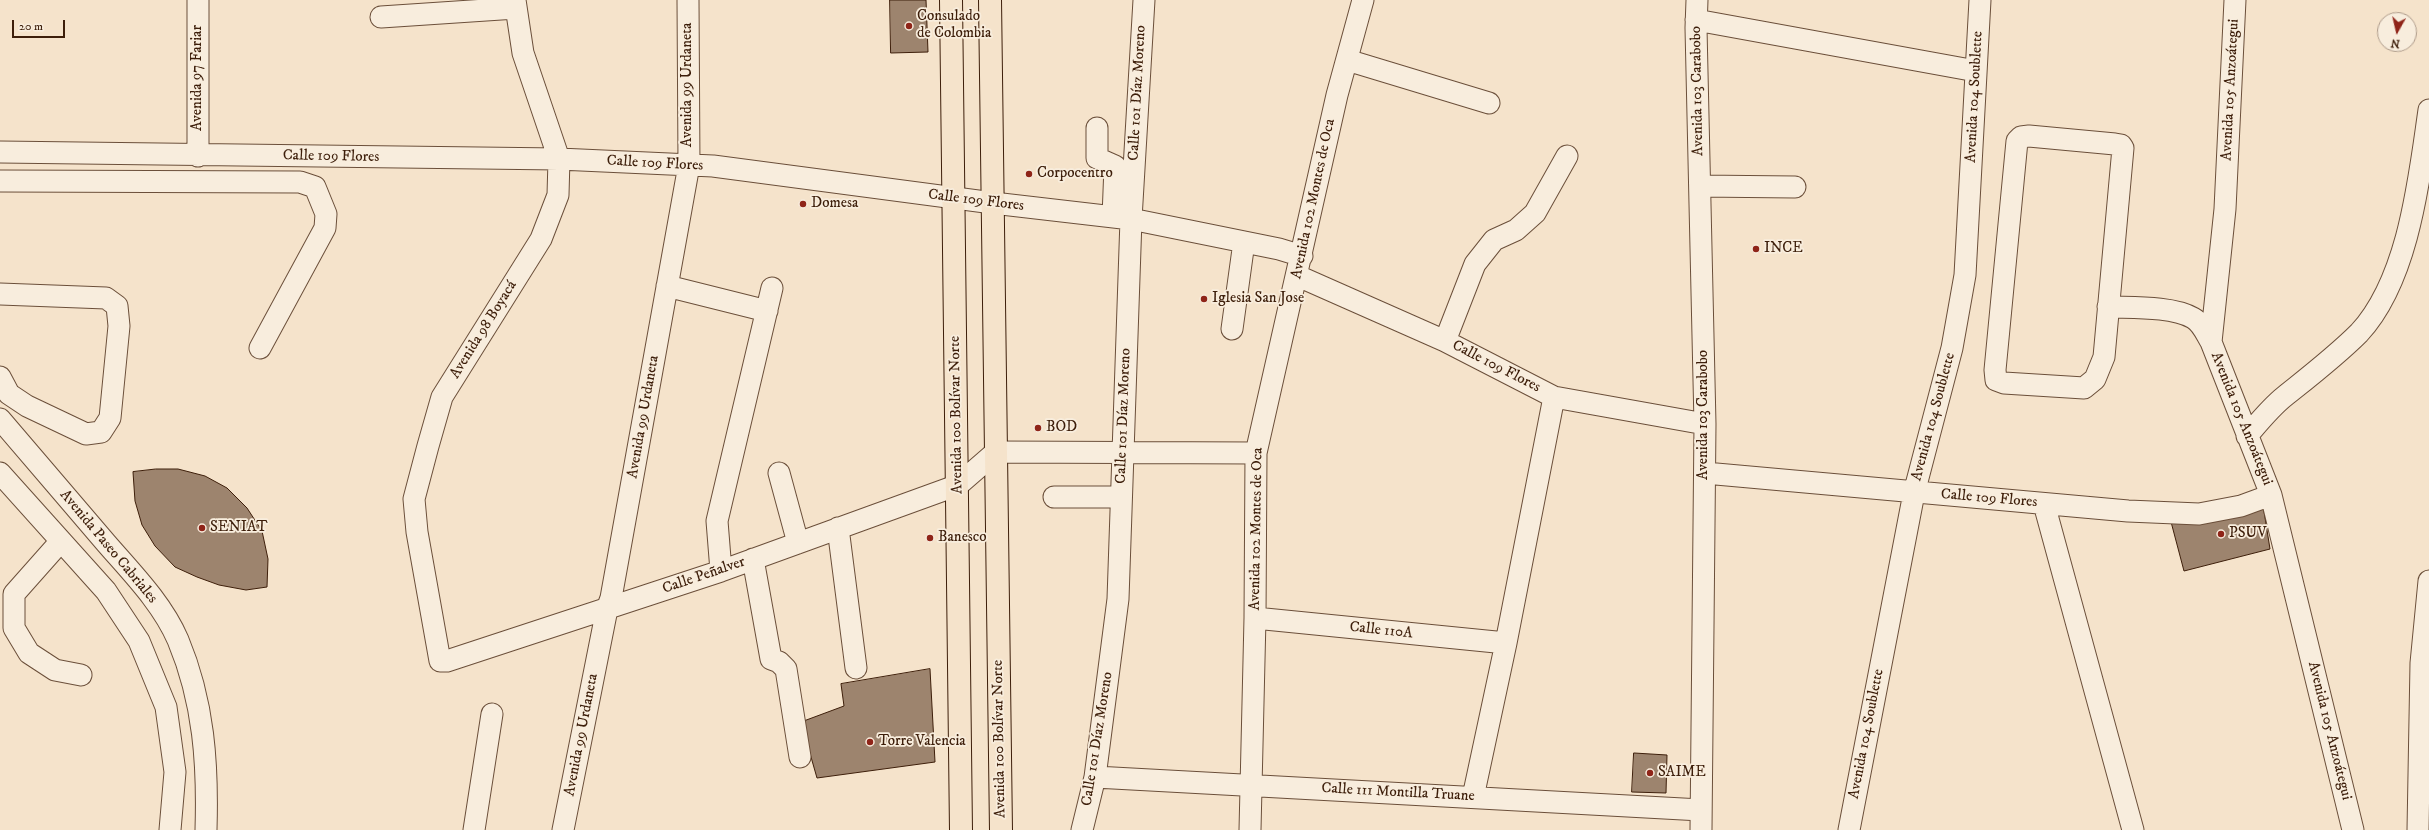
<!DOCTYPE html>
<html>
<head>
<meta charset="utf-8">
<style>
  body { margin:0 }
  #map { position:relative; width:2429px; height:830px; overflow:hidden; background:#f5e3cb; font-family:"IM FELL DW Pica",serif }
  canvas { display:block }
  .north { position:absolute; left:2377px; top:12px; width:40px; height:40px; box-sizing:border-box; background:#f8eddd; border:1px solid #ad9a89; border-radius:50%; rotate:188deg; font-size:11px; font-weight:700; line-height:16px; text-align:center; color:#3d1e0a }
  .north::after { content:''; display:block; margin:auto; width:14px; height:18px; background:#8f2418; clip-path:polygon(50% 0,100% 100%,50% 72%,0 100%) }
  .scale { position:absolute; left:12px; top:20px; width:53px; height:18px; box-sizing:border-box; border:2px solid #3d1e0a; border-top:0; padding-left:5px; font-size:12px; line-height:14px; white-space:nowrap; color:#3d1e0a; -webkit-text-stroke:3px #f8eddd; paint-order:stroke }
</style>
</head>
<body>
<div id="map">
<canvas width="2429" height="830"></canvas>
<div class="north">N</div>
<div class="scale">20 m</div>
</div>
<script>
const c = document.querySelector('canvas').getContext('2d');
c.lineJoin = 'round';
function fill(path, color) {
  c.fillStyle = color;
  c.fill(path, 'evenodd');
}
function trace(path, color, width, dash) {
  c.strokeStyle = color;
  c.lineWidth = width;
  c.lineCap = dash ? 'butt' : 'round';
  c.setLineDash(dash || []);
  c.stroke(path);
}
function write(font, color, halo, rows, align = 'center') {
  c.font = font + ' "IM FELL DW Pica",serif';
  c.lineWidth = 3.5;
  c.setLineDash([]);
  c.textBaseline = 'middle';
  c.strokeStyle = halo;
  c.fillStyle = color;
  for (const [text, x, y, turn = 0] of rows) {
    c.save();
    c.translate(x, y);
    c.rotate((+turn || 0) * Math.PI / 180);
    c.textAlign = isNaN(turn) ? turn : align;
    if (halo) c.strokeText(text, 0, 0);
    c.fillText(text, 0, 0);
    c.restore();
  }
}
const building = new Path2D(`
  M890,0H926L928,52L891,53Z
  M156,469H178L205,476L227,488L247,508L262,531L268,559L267,587L246,590L219,585L197,577L175,567L155,546L142,525L135,501L133,472Z
  M2263,505L2270,549L2184,571L2170,518Z
  M930,669L935,762L817,778L801,722L844,706L841,684Z
  M1634,753L1667,755L1666,793L1632,792Z`);
fill(building, '#9d846e');
trace(building, '#3d1e0a', 1);
const minor = new Path2D(`
  M198,0V156
  M515,0L523,53L559,159L558,195L541,239L442,397L428,446L414,499L417,532L440,661H447L721,571L958,485L996,452L1256,453
  M1697,0L1696,28L1705,424L1701,830
  M2235,0L2225,209L2211,342L2271,495L2353,830
  M381,17L516,8
  M1696,20L1976,71
  M1347,60L1489,103
  M1097,128V158L1115,166L1113,217
  M2029,136L2115,144L2121,145L2123,148L2104,357L2095,379L2084,388L2004,383L1996,380L1995,370L2017,141L2021,137Z
  M0,152L559,159L713,166L993,203L1131,219L1279,249L1302,256
  M0,181L300,182L315,187L326,214L325,228L260,348
  M1700,186L1795,187
  M1298,276L1445,341L1554,397L1705,424
  M667,286L767,311
  M0,294L106,298L117,306L119,326L110,418L101,432L86,434L27,406L9,394L0,377
  M2108,307C2132,308 2172,306 2193,318C2202,323 2206,334 2211,342
  M1232,329L1244,242
  M1445,341L1475,264L1494,240L1516,230L1535,213L1567,156
  M0,419C35,460 71,502 106,543C132,573 162,603 178,640C204,702 208,764 206,830
  M2247,436C2259,422 2271,407 2285,396C2310,376 2336,356 2359,333C2409,279 2419,179 2429,110
  M0,473L106,591L139,641L166,707L175,772L170,830
  M779,473L798,543
  M1705,473L2128,511L2199,514L2241,506L2271,495
  M1054,497H1121
  M2044,504L2133,830
  M838,528L856,668
  M61,541L14,594V628L29,653L55,670L81,675
  M753,559L771,659L779,662L786,669L800,757
  M721,571L717,521L772,288
  M1255,618L1506,643
  M1095,777L1701,810
  M1473,797L1506,643L1554,397
  M474,830L492,714
  M563,830L607,609L611,598L689,165L688,0
  M1082,830L1095,777L1118,599L1131,219L1144,0
  M1250,830L1255,618L1256,453L1337,95L1363,0
  M1849,830L1914,493L1952,348L1965,275L1980,0
  M2418,830L2421,663L2429,581`);
const major = new Path2D(`
  M951,0L961,830
  M990,0L1001,830`);
trace(minor, '#6b4f3a', 23);
trace(major, '#3d1e0a', 24);
trace(minor, '#f8eddd', 21);
trace(major, '#f5e3cb', 22);
for (const [x, y, r, color] of [
  [909,26,4,"#8f2418"],
  [1029,174,4,"#8f2418"],
  [803,204,4,"#8f2418"],
  [1756,249,4,"#8f2418"],
  [1204,299,4,"#8f2418"],
  [1038,428,4,"#8f2418"],
  [202,528,4,"#8f2418"],
  [2221,534,4,"#8f2418"],
  [930,538,4,"#8f2418"],
  [870,742,4,"#8f2418"],
  [1650,773,4,"#8f2418"]
]) {
  const dot = new Path2D();
  dot.arc(x, y, r, 0, 2 * Math.PI);
  c.fillStyle = color;
  c.fill(dot);
  trace(dot, '#f8eddd', 1.5);
}
write('15px', '#3d1e0a', '#f8eddd', [
  ["Consulado",917,17],
  ["de Colombia",917,34],
  ["Corpocentro",1037,174],
  ["Domesa",811,204],
  ["INCE",1764,249],
  ["Iglesia San Jose",1212,299],
  ["BOD",1046,428],
  ["SENIAT",210,528],
  ["PSUV",2229,534],
  ["Banesco",938,538],
  ["Torre Valencia",878,742],
  ["SAIME",1658,773]
], 'left');
write('15px', '#3d1e0a', '#f8eddd', [
  ["Avenida 97 Fariar",198,78,-90],
  ["Avenida 99 Urdaneta",688,85,-90],
  ["Avenida 105 Anzoátegui",2231,90,-87],
  ["Avenida 103 Carabobo",1698,91,-91],
  ["Calle 101 Díaz Moreno",1138,93,-87],
  ["Avenida 104 Soublette",1975,97,-87],
  ["Calle 109 Flores",331,157,1],
  ["Calle 109 Flores",655,164,3],
  ["Avenida 102 Montes de Oca",1314,199,-78],
  ["Calle 109 Flores",976,201,7],
  ["Avenida 98 Boyacá",484,330,-58],
  ["Calle 109 Flores",1496,367,27],
  ["Avenida 100 Bolívar Norte",957,415,-91],
  ["Avenida 103 Carabobo",1704,415,-90],
  ["Calle 101 Díaz Moreno",1124,416,-88],
  ["Avenida 99 Urdaneta",644,417,-80],
  ["Avenida 104 Soublette",1934,417,-75],
  ["Avenida 105 Anzoátegui",2241,419,68],
  ["Calle 109 Flores",1989,499,5],
  ["Avenida 102 Montes de Oca",1257,529,-89],
  ["Avenida Paseo Cabriales",108,547,50],
  ["Calle Peñalver",704,576,-19],
  ["Calle 110A",1381,631,6],
  ["Avenida 105 Anzoátegui",2329,731,76],
  ["Avenida 104 Soublette",1867,734,-79],
  ["Avenida 99 Urdaneta",582,735,-79],
  ["Avenida 100 Bolívar Norte",1000,739,-91],
  ["Calle 101 Díaz Moreno",1098,739,-81],
  ["Calle 111 Montilla Truane",1398,793,3]
]);
</script>
</body>
</html>
